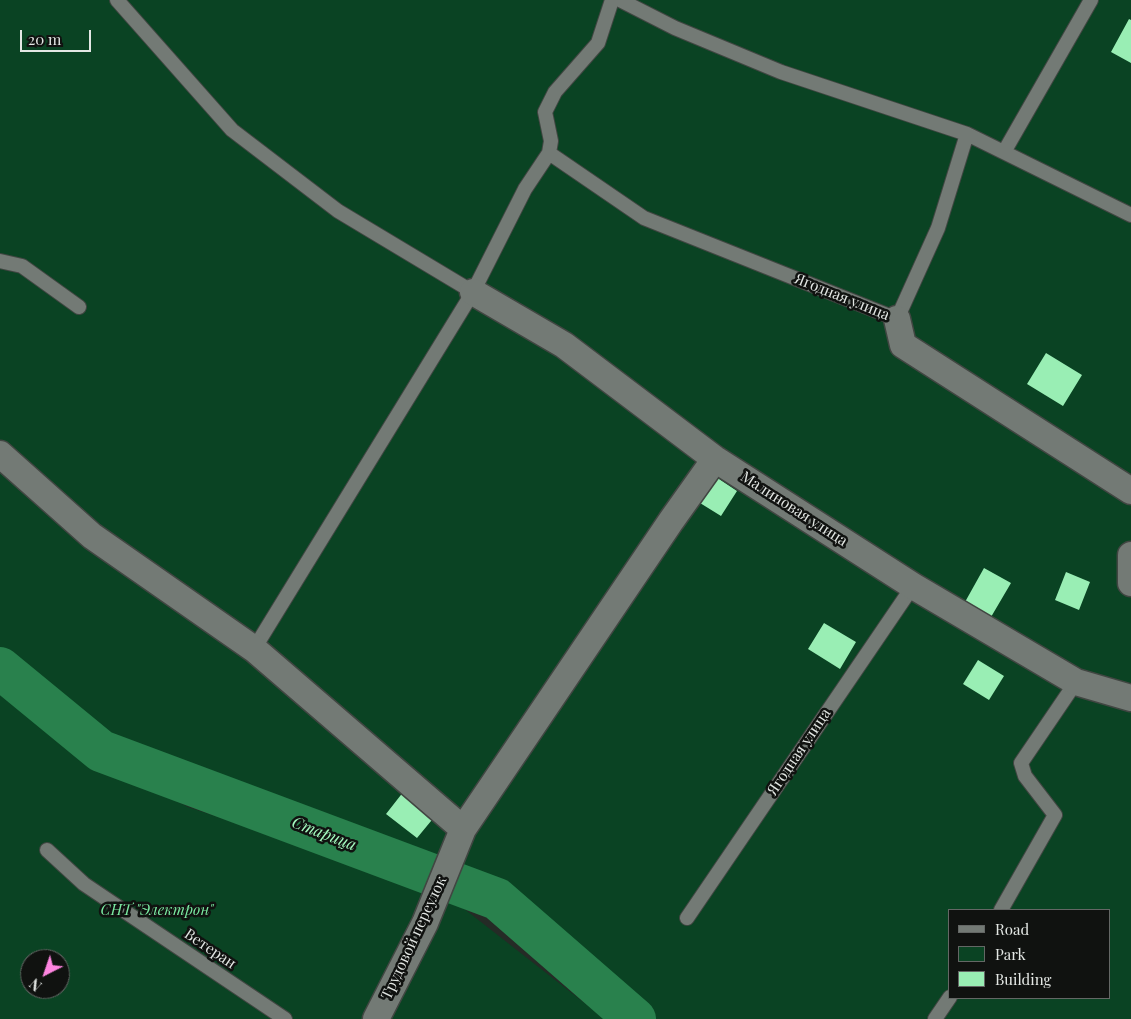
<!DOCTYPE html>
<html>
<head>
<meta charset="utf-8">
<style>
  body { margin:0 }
  #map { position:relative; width:1131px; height:1019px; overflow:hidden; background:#252b26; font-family:"Playfair Display",serif }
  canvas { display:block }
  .legend { position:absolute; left:948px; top:909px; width:162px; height:90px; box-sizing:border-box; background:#101210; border:1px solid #646765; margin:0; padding:6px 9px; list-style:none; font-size:15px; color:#e3e7e4 }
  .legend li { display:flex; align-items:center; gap:10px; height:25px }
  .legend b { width:25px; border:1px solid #646765 }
  .north { position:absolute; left:20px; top:949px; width:50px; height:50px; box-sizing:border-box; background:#101210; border:1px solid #646765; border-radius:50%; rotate:221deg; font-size:14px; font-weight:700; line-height:20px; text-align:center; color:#e3e7e4 }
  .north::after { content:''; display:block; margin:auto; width:18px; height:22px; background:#fe85e0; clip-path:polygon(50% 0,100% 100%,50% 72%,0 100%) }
  .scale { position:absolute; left:20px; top:30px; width:71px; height:22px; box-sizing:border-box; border:2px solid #e3e7e4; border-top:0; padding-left:6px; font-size:15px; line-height:18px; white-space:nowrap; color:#e3e7e4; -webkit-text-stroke:4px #101210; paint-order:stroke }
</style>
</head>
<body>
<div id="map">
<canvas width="1131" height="1019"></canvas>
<ul class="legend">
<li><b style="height:6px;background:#737a75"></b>Road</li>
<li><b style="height:14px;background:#0a4323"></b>Park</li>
<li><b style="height:14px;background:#99eeb4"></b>Building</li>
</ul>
<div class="north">N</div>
<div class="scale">20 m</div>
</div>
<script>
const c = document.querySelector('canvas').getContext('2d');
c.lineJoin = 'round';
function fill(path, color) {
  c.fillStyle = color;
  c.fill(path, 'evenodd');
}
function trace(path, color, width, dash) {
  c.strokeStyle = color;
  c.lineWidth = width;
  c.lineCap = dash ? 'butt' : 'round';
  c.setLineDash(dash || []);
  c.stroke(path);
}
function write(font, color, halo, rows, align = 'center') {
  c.font = font + ' "Playfair Display",serif';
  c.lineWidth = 5;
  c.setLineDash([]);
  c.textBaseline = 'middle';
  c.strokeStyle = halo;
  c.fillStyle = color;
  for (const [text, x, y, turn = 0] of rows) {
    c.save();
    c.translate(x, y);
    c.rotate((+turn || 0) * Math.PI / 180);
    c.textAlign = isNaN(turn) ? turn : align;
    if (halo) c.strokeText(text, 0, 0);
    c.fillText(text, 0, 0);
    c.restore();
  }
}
fill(new Path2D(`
  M0,0H1131V1019H652L462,863L121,758L0,653ZM950,910H1110V998H950Z
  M0,677L88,753L188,807L444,893L605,1019H0ZM30,959H60V989H30Z`), '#0a4323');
trace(new Path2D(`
  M0,668L101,751L497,899L635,1019`), '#29814d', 42);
fill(new Path2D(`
  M1129,19L1131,20V63L1111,52Z
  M1046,353L1082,375L1063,406L1027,384Z
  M716,477L737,491L721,516L700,503Z
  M984,568L1011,583L991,617L965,602Z
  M1066,572L1090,582L1079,610L1055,600Z
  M824,623L856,642L840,669L808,649Z
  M978,660L1004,676L989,700L963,684Z
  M404,791L436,815L417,838L386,814Z`), '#99eeb4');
const service = new Path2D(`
  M117,0L232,130L338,211L473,292
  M620,0L675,28L781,72L967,134L1131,215
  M1004,152L1091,0
  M549,153L644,218L897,319L938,228L967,134
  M0,261L22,266L79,307
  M254,649L473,292L525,189L549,153L551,141L545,112L555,92L598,43L612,0
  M47,850L84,884L285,1019
  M1001,910L1055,815L1025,776L1021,763L1076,682
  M687,918L913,586
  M935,1019L950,997`);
const minor = new Path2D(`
  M473,292L564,345L715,459L913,586L1076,682L1131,698
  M897,319L903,345L1131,491
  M0,454L92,536L254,649L463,829
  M1131,555V583
  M376,1019L425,923L463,829L671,521L715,459`);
trace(service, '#414642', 16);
trace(minor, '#414642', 29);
trace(service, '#737a75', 14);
trace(minor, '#737a75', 26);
write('15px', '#e3e7e4', '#101210', [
  ["Ягодная улица",842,297,22],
  ["Малиновая улица",794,509,33],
  ["Ягодная улица",799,752,-56],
  ["Трудовой переулок",414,938,-65],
  ["Ветеран",210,949,34]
]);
write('italic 15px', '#7beba2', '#101210', [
  ["СНТ \"Электрон\"",157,910]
]);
write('italic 16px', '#a5fbc0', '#101210', [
  ["Старица",324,834,21]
]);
</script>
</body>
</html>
